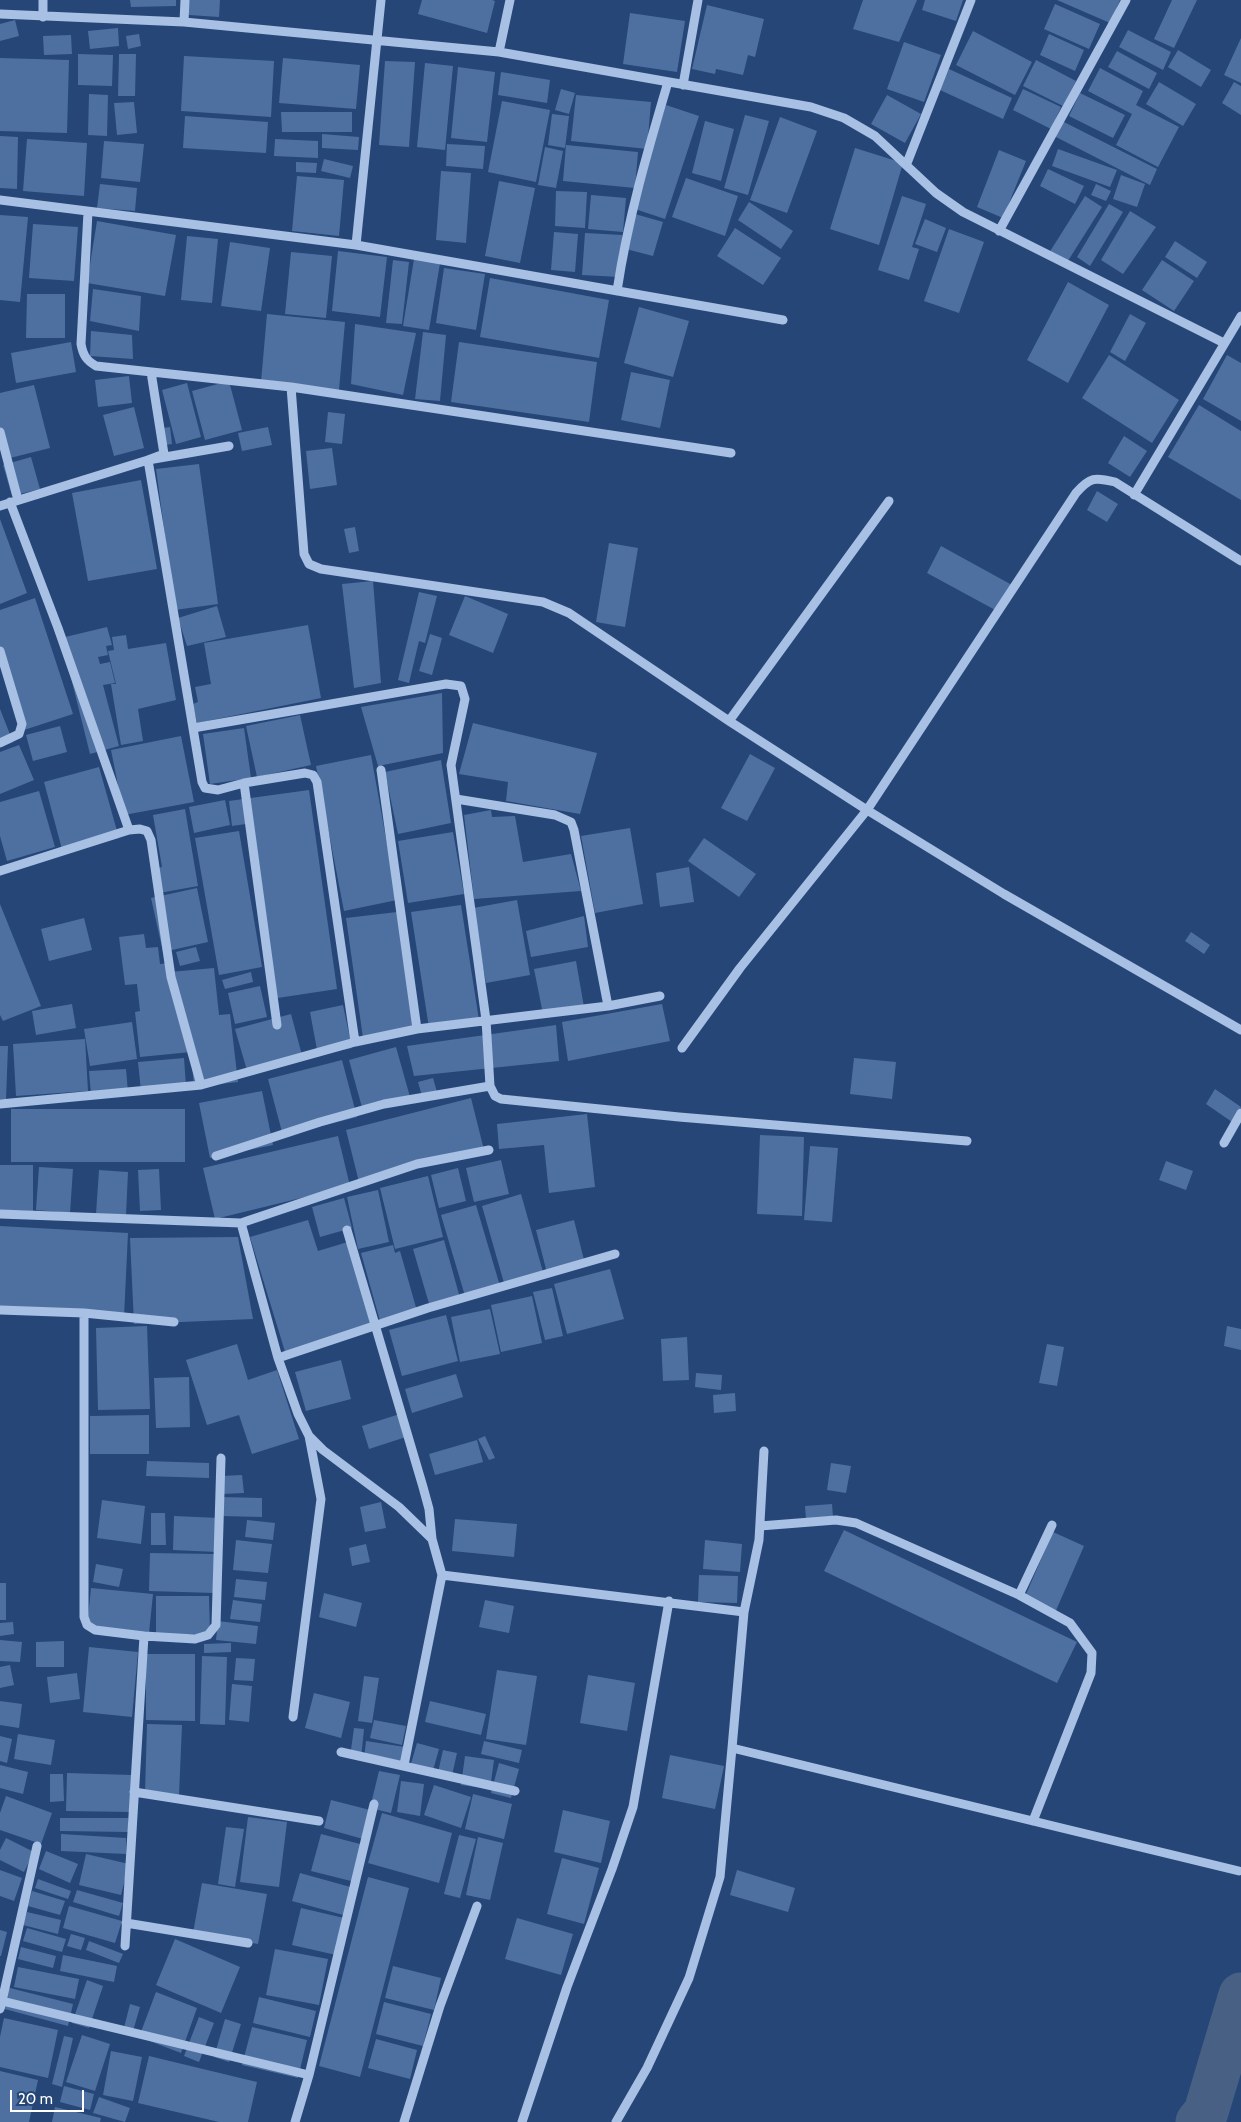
<!DOCTYPE html>
<html>
<head>
<meta charset="utf-8">
<style>
  body { margin:0 }
  #map { position:relative; width:1241px; height:2122px; overflow:hidden; background:#254677; font-family:Cabin,sans-serif }
  canvas { display:block }
  .scale { position:absolute; left:10px; top:2090px; width:74px; height:22px; box-sizing:border-box; border:2px solid #fff; border-top:0; padding-left:6px; font-size:15px; line-height:18px; white-space:nowrap; color:#fff; -webkit-text-stroke:4px #254677; paint-order:stroke }
</style>
</head>
<body>
<div id="map">
<canvas width="1241" height="2122"></canvas>
<div class="scale">20 m</div>
</div>
<script>
const c = document.querySelector('canvas').getContext('2d');
c.lineJoin = 'round';
function trace(path, color, width, dash) {
  c.strokeStyle = color;
  c.lineWidth = width;
  c.lineCap = dash ? 'butt' : 'round';
  c.setLineDash(dash || []);
  c.stroke(path);
}
function fill(path, color) {
  c.fillStyle = color;
  c.fill(path, 'evenodd');
}
trace(new Path2D(`
  M1198,2122L1206,2112L1241,1995`), '#486084', 45);
fill(new Path2D(`
  M130,0H176V6L131,7Z
  M189,0H220L219,17L189,15Z
  M422,0H492L495,1L487,33L418,14Z
  M863,0H917L899,42L853,29Z
  M925,0H963L956,21L922,10Z
  M1057,0H1120L1110,23Z
  M1172,0H1197L1174,48L1154,39Z
  M1055,4L1100,24L1089,49L1044,29Z
  M707,5L764,19L755,57L748,55L743,75L716,69L715,74L692,69Z
  M630,13L685,21L677,72L623,64Z
  M15,20L19,36L0,41V24Z
  M118,28L119,46L90,49L88,31Z
  M1128,30L1171,52L1163,70L1119,47Z
  M973,31L1032,62L1015,95L956,65Z
  M139,34L141,46L128,49L126,36Z
  M1049,34L1084,50L1075,71L1040,55Z
  M71,35L72,54L44,55L43,36Z
  M1241,38V83L1224,75Z
  M904,42L941,55L924,102L887,89Z
  M1178,50L1211,70L1201,87L1168,67Z
  M1117,51L1157,73L1149,89L1108,67Z
  M78,54L113,55L112,86L78,85Z
  M119,54H136L135,96H118Z
  M184,56L274,61L271,117L181,111Z
  M0,58L69,60L67,133L0,131Z
  M283,58L360,65L356,109L279,103Z
  M1036,60L1076,81L1063,106L1023,86Z
  M385,61L415,62L409,147L379,145Z
  M425,63L453,66L445,150L417,147Z
  M458,67L495,72L487,142L451,138Z
  M1100,68L1143,91L1136,105L1179,127L1158,167L1116,145L1132,114L1088,91Z
  M949,69L1012,98L1003,119L940,90Z
  M501,72L550,80L547,103L498,95Z
  M1159,82L1196,104L1183,126L1146,104Z
  M1234,82L1241,86V115L1222,103Z
  M561,89L575,93L569,114L555,110Z
  M1023,89L1061,107L1051,129L1013,110Z
  M1080,93L1125,115L1113,138L1069,116Z
  M89,94L108,95L107,136L88,135Z
  M576,95L651,102L647,149L571,141Z
  M887,95L921,114L905,143L871,124Z
  M502,101L550,110L536,182L488,172Z
  M134,102L137,133L117,135L114,103Z
  M666,105L699,116L665,219L632,208Z
  M281,112H352V132H282Z
  M552,114L569,116L565,148L548,145Z
  M745,115L769,121L748,195L724,188Z
  M185,116L268,122L266,153L183,148Z
  M780,117L817,131L787,213L750,200Z
  M705,121L734,129L721,181L692,173Z
  M1062,121L1157,169L1150,185L1054,136Z
  M322,134L359,137L358,150L322,148Z
  M0,136L18,137L17,189L0,188Z
  M27,139L87,143L84,196L23,191Z
  M275,139L318,141V158L274,156Z
  M104,141L144,144L140,182L101,178Z
  M447,144L485,146L483,169L446,166Z
  M566,145L638,152L635,188L563,181Z
  M545,147L563,151L556,188L538,185Z
  M855,148L903,163L879,245L830,229Z
  M1058,149L1117,170L1110,187L1052,166Z
  M999,150L1026,161L1003,218L977,207Z
  M324,159L353,166L350,178L321,171Z
  M296,162L317,163L316,173L296,172Z
  M1048,169L1084,186L1075,204L1040,186Z
  M441,171L471,173L466,243L436,240Z
  M1121,175L1145,184L1137,207L1113,199Z
  M297,176L344,180L339,236L292,231Z
  M686,178L738,196L725,236L672,217Z
  M499,181L535,188L520,263L485,256Z
  M100,184L137,188L135,211L97,208Z
  M1096,184L1111,191L1106,201L1091,195Z
  M556,191L587,192L585,228L555,226Z
  M591,195L626,198L623,232L588,229Z
  M902,196L926,204L912,247L919,249L909,280L878,270Z
  M1085,196L1102,207L1066,264L1049,253Z
  M749,202L793,231L781,249L738,220Z
  M1109,204L1123,212L1090,266L1077,257Z
  M1130,211L1156,227L1123,274L1101,260Z
  M635,214L663,222L653,256L626,249Z
  M0,215L28,217L20,302L0,300Z
  M925,219L946,228L937,252L915,244Z
  M97,221L176,235L165,296L87,283Z
  M33,224L78,227L74,281L29,278Z
  M735,228L781,258L763,285L717,256Z
  M949,229L984,242L959,313L924,301Z
  M554,232L578,234L575,272L551,270Z
  M585,233L622,235L620,277L582,275Z
  M187,236L218,239L212,303L181,300Z
  M1175,241L1207,262L1197,278L1165,257Z
  M230,242L270,248L261,311L221,306Z
  M338,251L387,257L380,317L332,311Z
  M291,252L332,256L326,318L285,314Z
  M414,259L440,263L429,330L403,326Z
  M393,260L409,262L402,324L386,323Z
  M1162,260L1194,281L1174,311L1142,290Z
  M444,268L485,274L476,330L436,323Z
  M490,278L609,300L599,358L480,337Z
  M1068,282L1109,305L1068,383L1027,360Z
  M93,289L141,296L139,331L90,321Z
  M27,294H65V338H26Z
  M639,307L689,321L673,377L624,363Z
  M267,314L345,322L339,390L261,382Z
  M1130,314L1146,323L1125,361L1110,352Z
  M355,324L416,333L403,395L351,384Z
  M91,331L132,335L133,359L90,356Z
  M423,332L446,335L440,401L415,399Z
  M71,342L76,372L16,383L11,353Z
  M459,342L597,362L589,422L451,402Z
  M1109,355L1179,400L1152,443L1082,398Z
  M1227,355L1241,363V421L1203,399Z
  M631,372L670,380L660,428L621,420Z
  M129,376L132,403L98,407L95,380Z
  M229,381L242,430L205,440L192,391Z
  M187,383L201,437L176,444L162,390Z
  M34,385L50,448L6,459L0,433V393Z
  M1199,405L1241,431V500L1168,457Z
  M134,407L144,448L114,456L103,415Z
  M328,412L345,414L342,444L325,442Z
  M170,427L172,444L166,445L163,428Z
  M268,427L272,445L242,451L238,433Z
  M1124,436L1147,451L1130,477L1108,463Z
  M332,448L337,485L310,489L306,451Z
  M31,457L40,489L12,496L3,465Z
  M199,464L218,604L175,610L156,469Z
  M141,480L157,569L88,581L72,493Z
  M1097,491L1118,504L1107,522L1087,510Z
  M0,519L27,593L0,604Z
  M355,527L359,551L349,553L344,529Z
  M609,543L638,548L625,627L596,622Z
  M941,546L1012,585L997,611L927,573Z
  M373,581L381,683L354,688L342,584Z
  M419,592L437,596L425,643L419,641L409,683L398,680Z
  M465,596L508,614L493,653L449,635Z
  M35,598L73,714L24,730L0,657V610Z
  M217,606L226,637L187,646L178,618Z
  M308,625L321,698L197,723L193,704L198,702L195,687L211,684L204,643Z
  M107,627L112,645L106,646L108,655L98,657L100,664L110,662L115,683L103,685L119,746L90,754L61,638Z
  M430,634L442,638L432,675L419,671Z
  M126,635L128,649L166,643L176,700L138,709L143,741L121,745L111,684H116L108,651L114,650L112,637Z
  M442,693L443,753L378,766L361,707Z
  M0,709L13,742L0,747Z
  M300,715L311,765L257,777L246,726Z
  M473,723L597,753L580,814L506,801L508,782L459,774Z
  M60,726L67,752L33,761L26,735Z
  M244,728L251,778L210,784L203,734Z
  M181,736L194,802L124,815L111,750Z
  M19,745L34,780L0,794V752Z
  M750,754L775,768L747,821L721,808Z
  M371,755L397,900L344,911L316,766Z
  M441,760L451,823L398,834L385,772Z
  M99,767L119,838L63,853L44,782Z
  M309,790L337,989L271,999L246,824L232,826L229,801Z
  M39,791L55,847L7,861L0,836V802Z
  M225,800L230,825L194,833L189,807Z
  M185,809L198,886L159,893L154,869L162,867L153,815Z
  M491,810L492,817L515,816L523,862L571,854L581,891L474,899L464,815Z
  M630,828L643,904L595,913L581,836Z
  M239,831L262,967L219,975L195,838Z
  M453,832L464,894L408,903L398,841Z
  M704,838L756,874L739,897L688,861Z
  M689,867L694,902L660,907L656,873Z
  M197,888L208,942L163,952L151,898Z
  M517,900L530,975L486,983L473,908Z
  M0,904L41,1006L3,1021L0,1015Z
  M461,905L479,1020L429,1028L411,912Z
  M397,912L415,1031L363,1038L346,918Z
  M584,916L588,947L531,957L526,931Z
  M84,918L92,950L49,961L41,929Z
  M1191,932L1210,945L1204,954L1185,941Z
  M144,934L146,948L158,947L160,964L169,963L170,972L214,968L219,1015L230,1014L238,1082L194,1087L191,1052L140,1057L135,1012L140,1011L137,984L125,985L119,937Z
  M196,947L200,961L180,966L176,952Z
  M576,961L584,1007L543,1014L534,969Z
  M251,972L253,982L225,989L222,980Z
  M260,986L267,1017L235,1024L228,993Z
  M72,1004L76,1028L36,1035L32,1011Z
  M662,1004L670,1041L568,1061L562,1022Z
  M343,1005L352,1048L318,1055L310,1012Z
  M291,1014L303,1059L248,1074L235,1029Z
  M132,1022L137,1059L90,1066L84,1029Z
  M556,1025L559,1061L414,1076L407,1046Z
  M85,1039L88,1091L16,1096L13,1044Z
  M0,1046H8L6,1100L0,1099Z
  M396,1047L410,1097L363,1111L349,1060Z
  M184,1058L186,1086L141,1091L138,1062Z
  M854,1058L896,1062L892,1099L850,1094Z
  M342,1060L357,1117L283,1136L268,1079Z
  M126,1069L128,1092L91,1094L89,1071Z
  M433,1078L437,1092L422,1096L418,1082Z
  M1215,1089L1241,1107L1232,1122L1206,1104Z
  M262,1091L273,1145L210,1158L199,1103Z
  M471,1098L484,1150L359,1182L346,1130Z
  M11,1109H185V1162H11Z
  M587,1114L595,1187L549,1193L544,1145L499,1149L497,1124Z
  M760,1135L804,1137L802,1216L757,1214Z
  M338,1136L350,1186L215,1219L203,1168Z
  M810,1146L838,1148L832,1222L804,1220Z
  M501,1160L509,1194L474,1202L466,1168Z
  M1166,1161L1193,1171L1186,1190L1159,1180Z
  M0,1165H33V1211L0,1210Z
  M39,1167L73,1169L70,1213L36,1210Z
  M458,1168L466,1201L439,1208L431,1175Z
  M159,1169L161,1210L140,1211L138,1170Z
  M99,1170L128,1172L126,1215L96,1214Z
  M428,1176L443,1237L395,1249L380,1188Z
  M378,1190L389,1242L358,1249L347,1197Z
  M521,1194L543,1272L504,1283L482,1206Z
  M344,1198L352,1228L320,1237L312,1207Z
  M476,1205L500,1286L465,1296L441,1215Z
  M308,1220L318,1251L351,1241L377,1328L286,1355L250,1237Z
  M574,1220L585,1264L547,1273L536,1230Z
  M0,1226L128,1233L124,1317L0,1310Z
  M238,1237L253,1319L134,1324L130,1238Z
  M444,1240L460,1298L430,1307L413,1249Z
  M393,1245L395,1253L400,1251L417,1311L380,1321L361,1253Z
  M610,1269L624,1319L567,1334L554,1284Z
  M552,1288L563,1336L545,1340L533,1292Z
  M532,1296L542,1343L501,1352L491,1305Z
  M490,1309L500,1354L460,1362L451,1317Z
  M446,1315L458,1361L402,1376L389,1330Z
  M147,1326L150,1409L98,1410L96,1328Z
  M1227,1326L1241,1329V1350L1224,1346Z
  M687,1337L689,1380L663,1381L661,1339Z
  M237,1344L248,1380L277,1370L299,1439L252,1454L239,1415L207,1425L186,1360Z
  M1047,1344L1064,1347L1057,1386L1039,1383Z
  M341,1360L351,1399L306,1411L295,1372Z
  M696,1373L722,1375L721,1390L695,1387Z
  M456,1374L463,1397L412,1413L405,1389Z
  M189,1377L190,1427L156,1428L154,1378Z
  M735,1393L736,1411L714,1413L713,1395Z
  M403,1413L409,1436L369,1449L362,1426Z
  M149,1415V1454H90V1416Z
  M485,1436L495,1458L489,1460L478,1439Z
  M477,1440L483,1462L435,1475L429,1454Z
  M147,1461L209,1463V1478L146,1476Z
  M831,1463L851,1466L846,1493L827,1490Z
  M242,1475L244,1493L223,1494L221,1476Z
  M221,1497L262,1498V1517L221,1516Z
  M102,1500L145,1506L141,1544L97,1538Z
  M381,1502L386,1528L365,1532L360,1507Z
  M832,1504L833,1517L806,1519L805,1506Z
  M151,1513H165L166,1545H151Z
  M174,1516L219,1518L217,1552L173,1550Z
  M455,1519L517,1524L514,1557L452,1551Z
  M247,1520L275,1523L273,1540L245,1537Z
  M844,1530L1077,1642L1057,1683L824,1571Z
  M1053,1532L1084,1546L1054,1615L1023,1601Z
  M236,1540L272,1544L268,1573L233,1570Z
  M705,1540L742,1544L740,1572L703,1569Z
  M366,1544L370,1562L352,1566L349,1548Z
  M150,1553L215,1554L214,1593L149,1591Z
  M96,1564L123,1569L119,1587L93,1582Z
  M699,1575L738,1576L737,1603L698,1602Z
  M236,1579L267,1582L265,1600L234,1597Z
  M0,1583H6V1620H0Z
  M91,1588L153,1594L149,1633L87,1627Z
  M324,1593L362,1603L356,1627L319,1617Z
  M156,1596H209L210,1634L156,1635Z
  M233,1600L262,1604L260,1622L230,1619Z
  M485,1600L514,1606L509,1633L479,1627Z
  M218,1621L258,1626L256,1644L216,1640Z
  M13,1622L14,1634L0,1636V1623Z
  M0,1640L22,1642L20,1662L0,1661Z
  M64,1641V1667H36V1642Z
  M231,1643V1652L204,1653V1644Z
  M89,1647L138,1652L132,1717L83,1712Z
  M146,1654H195V1721L146,1720Z
  M202,1656L227,1657L225,1725L200,1724Z
  M236,1658L255,1659L253,1681L234,1680Z
  M10,1665L14,1685L0,1688V1667Z
  M497,1670L537,1676L526,1745L486,1739Z
  M77,1673L80,1699L50,1703L47,1677Z
  M588,1675L635,1683L627,1731L580,1723Z
  M364,1676L379,1678L372,1723L358,1721Z
  M232,1684L252,1686L249,1722L229,1720Z
  M314,1693L350,1702L341,1738L305,1728Z
  M0,1701L22,1704L19,1728L0,1725Z
  M430,1701L486,1714L481,1735L425,1722Z
  M374,1720L406,1726L402,1745L370,1738Z
  M147,1724L182,1725L179,1795L145,1793Z
  M354,1728L364,1729L361,1759L350,1757Z
  M18,1734L55,1740L51,1765L14,1759Z
  M0,1736L12,1739L7,1763L0,1761Z
  M366,1741L405,1747L403,1765L364,1759Z
  M484,1741L522,1750L519,1763L481,1754Z
  M417,1743L439,1749L432,1774L410,1767Z
  M443,1750L457,1753L451,1780L437,1777Z
  M670,1755L724,1766L715,1809L662,1798Z
  M465,1756L494,1760L490,1789L461,1785Z
  M499,1763L519,1769L511,1798L491,1793Z
  M0,1765L28,1772L23,1794L0,1788Z
  M379,1771L400,1775L391,1813L370,1808Z
  M67,1773L132,1775L131,1812L66,1811Z
  M50,1774H63L64,1801L50,1802Z
  M401,1781L424,1784L420,1816L397,1812Z
  M434,1785L471,1797L461,1828L424,1815Z
  M473,1794L512,1804L504,1839L465,1829Z
  M6,1796L52,1813L41,1844L0,1830V1813Z
  M331,1800L370,1810L363,1839L324,1828Z
  M563,1810L610,1821L601,1863L554,1852Z
  M382,1813L452,1833L439,1883L368,1863Z
  M248,1817L287,1822L279,1887L240,1882Z
  M60,1818H128V1832L60,1831Z
  M226,1827L244,1829L235,1887L218,1884Z
  M61,1834L126,1838V1854L61,1851Z
  M321,1834L364,1845L355,1882L311,1871Z
  M459,1835L476,1839L460,1898L444,1894Z
  M478,1837L503,1843L490,1900L466,1895Z
  M6,1838L34,1852L24,1872L0,1860V1850Z
  M46,1851L78,1864L70,1883L39,1869Z
  M86,1854L129,1864L121,1895L79,1885Z
  M562,1858L599,1868L584,1924L547,1914Z
  M0,1870L22,1878L14,1901L0,1896Z
  M737,1870L795,1888L788,1912L730,1895Z
  M300,1873L354,1888L347,1916L292,1901Z
  M368,1877L409,1888L360,2077L319,2066Z
  M38,1879L71,1891L68,1899L35,1888Z
  M202,1883L267,1894L258,1944L193,1933Z
  M77,1890L123,1903L119,1916L73,1902Z
  M32,1891L65,1901L60,1915L28,1906Z
  M69,1906L122,1921L115,1943L63,1928Z
  M301,1908L344,1918L336,1955L292,1945Z
  M27,1912L61,1920L58,1934L23,1925Z
  M517,1918L573,1934L561,1975L505,1959Z
  M27,1928L66,1939L62,1952L23,1941Z
  M0,1930L7,1932L1,1956H0Z
  M71,1934L85,1938L81,1950L67,1946Z
  M175,1939L240,1967L221,2013L156,1985Z
  M89,1941L123,1954L119,1963L86,1950Z
  M21,1947L56,1956L53,1968L18,1959Z
  M275,1949L328,1959L319,2005L266,1995Z
  M63,1955L117,1966L114,1982L60,1971Z
  M393,1966L441,1978L434,2010L385,1998Z
  M18,1967L79,1979L75,1999L14,1987Z
  M87,1980L103,1986L89,2028L72,2023Z
  M6,1987L73,2004L68,2026L1,2008Z
  M156,1992L197,2008L181,2053L139,2037Z
  M259,1997L316,2011L310,2037L253,2023Z
  M384,2002L431,2014L423,2046L376,2034Z
  M130,2004L140,2007L133,2031L124,2028Z
  M199,2017L214,2023L199,2062L184,2056Z
  M4,2018L58,2030L48,2078L0,2067V2037Z
  M225,2019L241,2024L229,2062L214,2057Z
  M252,2027L307,2040L298,2078L242,2065Z
  M82,2035L110,2044L95,2091L66,2082Z
  M64,2036L73,2038L62,2087L52,2084Z
  M376,2039L417,2050L410,2079L368,2068Z
  M111,2051L142,2057L133,2101L103,2095Z
  M149,2056L257,2082L248,2122H219L138,2103Z
  M0,2071L38,2080L29,2122H0Z
  M64,2086L94,2094L90,2110L60,2102Z
  M99,2097L130,2108L125,2122L93,2113Z
  M55,2107L101,2118L100,2122H52Z`), '#4e70a1');
trace(new Path2D(`
  M0,14L184,22L499,52L510,0
  M43,17V0
  M184,22L185,0
  M499,52L811,107L844,118L875,136L936,193L963,212L1224,343
  M683,85L698,0
  M907,163L971,0
  M0,200L356,245L783,320
  M88,212L81,344C83,355 86,360 96,366L291,387L731,453
  M999,231L1126,0
  M356,245L381,0
  M617,291C628,218 647,153 668,82
  M151,372L164,454L148,460L202,782L205,788L218,790L244,783L305,773L313,775L317,782L355,1042
  M291,387L304,554L309,564L321,569L543,602L569,613L729,721L867,810L740,968L682,1048
  M0,432L18,500
  M1134,495L1241,316
  M10,502L58,628L129,830
  M0,506L148,460L229,446
  M1241,561L1115,482C1095,477 1090,477 1076,493L867,810L1004,894L1241,1030
  M0,651L22,724L19,734L0,743
  M729,721L889,501
  M193,728L446,684L461,686L465,699L451,765L486,1020L490,1086L495,1096L501,1099L679,1117L967,1141
  M381,770L417,1029
  M244,783L277,1025
  M456,799L555,815L571,822L574,830L608,1006
  M0,871L129,830L140,829L147,831L151,840L171,977L201,1085
  M0,1104L201,1085L355,1042L417,1029L608,1006L660,996
  M1224,1143L1241,1113
  M216,1156L320,1122L384,1104L490,1086
  M0,1214L241,1223L278,1358L298,1414L309,1436L323,1450L399,1507L432,1539L442,1575L404,1765
  M241,1223L417,1164L489,1150
  M347,1230L423,1487L429,1509L432,1539
  M0,1310L84,1313V1617L87,1625L95,1630L144,1636L125,1946
  M84,1313L174,1322
  M278,1358L428,1308L615,1254
  M760,1526L836,1520L856,1523L1019,1595L1070,1623L1092,1653L1091,1673L1033,1821
  M442,1575L744,1612L732,1748L1239,1871
  M1019,1595L1052,1525
  M744,1612L759,1540L764,1451
  M144,1636L195,1639L208,1635L216,1625L221,1458
  M293,1717L321,1499L309,1436
  M341,1752L515,1791
  M134,1792L319,1821
  M126,1923L248,1943
  M2,2001L37,1846
  M0,2009L2,2001L309,2075
  M295,2122L309,2075L374,1804
  M404,2122L440,2006L477,1906
  M522,2122L567,1987L612,1869L633,1807L669,1601
  M616,2122L647,2068L689,1978L720,1877L732,1748`), '#a7c0e3', 9);
</script>
</body>
</html>
